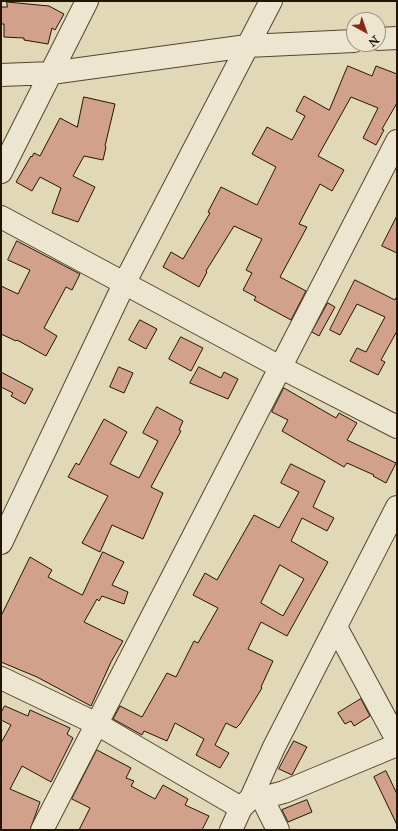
<!DOCTYPE html>
<html>
<head>
<meta charset="utf-8">
<style>
  body { margin:0 }
  #map { position:relative; width:398px; height:831px; overflow:hidden; background:#e1d8b8; font-family:"IM FELL Double Pica",serif }
  canvas { display:block }
  .frame { position:absolute; inset:0; border:2px solid #241502; pointer-events:none }
  .north { position:absolute; left:346px; top:12px; width:40px; height:40px; box-sizing:border-box; background:#ece6d1; border:1px solid #9c927e; border-radius:50%; rotate:140deg; font-size:11px; font-weight:700; line-height:16px; text-align:center; color:#241502 }
  .north::after { content:''; display:block; margin:auto; width:14px; height:18px; background:#8f2418; clip-path:polygon(50% 0,100% 100%,50% 72%,0 100%) }
</style>
</head>
<body>
<div id="map">
<canvas width="398" height="831"></canvas>
<div class="frame"></div>
<div class="north">N</div>
</div>
<script>
const c = document.querySelector('canvas').getContext('2d');
c.lineJoin = 'round';
function fill(path, color) {
  c.fillStyle = color;
  c.fill(path, 'evenodd');
}
function trace(path, color, width, dash) {
  c.strokeStyle = color;
  c.lineWidth = width;
  c.lineCap = dash ? 'butt' : 'round';
  c.setLineDash(dash || []);
  c.stroke(path);
}
const building = new Path2D(`
  M7,2L49,6L64,14L55,30L52,28L48,44L24,40V38L4,37V24H1V7H7Z
  M348,66L372,76L376,66L397,74V103L382,129L384,130L376,145L363,138L378,108L351,97L318,156L344,170L332,191L320,184L299,224L307,227L280,277L306,291L291,320L254,300L256,297L243,290L252,273L246,270L262,239L234,226L206,271L207,272L199,287L163,267L171,252L183,259L210,213L208,212L221,187L257,205L276,167L252,154L267,127L292,140L305,116L296,111L304,96L329,110Z
  M84,97L115,104L105,146L106,147L103,160L84,156L73,176L95,187L78,222L52,213L61,188L40,177L32,191L16,182L31,156L32,157L34,153L40,156L60,118L77,127Z
  M397,216V253L382,246Z
  M17,241L80,274L72,290L66,287L44,328L57,336L46,356L17,340L16,341L1,334V286L18,294L30,270L8,260Z
  M355,280L395,300L397,296V331L381,360L385,362L378,375L350,361L357,348L366,352L385,317L357,304L340,335L330,330Z
  M328,303L335,307L319,336L312,332Z
  M140,320L157,329L146,349L129,340Z
  M181,337L203,348L191,371L169,359Z
  M119,367L133,373L124,393L110,387Z
  M199,367L221,378L224,372L238,379L228,399L190,383Z
  M1,372L33,389L25,404L11,396L13,393L1,387Z
  M284,388L336,418L339,413L357,423L347,440L396,463L386,483L373,476L374,475L347,463L344,467L282,431L288,420L272,412Z
  M157,407L183,421L179,430L181,431L151,487L163,493L143,539L112,525L100,552L82,543L108,496L68,477L76,463L79,465L104,419L127,432L110,464L139,478L158,441L143,433Z
  M291,464L325,481L313,507L334,518L327,531L302,518L291,541L328,562L287,636L261,622L248,649L273,661L261,687L262,688L240,724L236,728L226,723L215,745L229,753L220,768L196,755L204,739L175,723L167,741L144,731L142,735L113,719L120,706L142,717L167,673L176,677L194,641L198,643L218,608L193,595L205,573L217,580L254,515L279,528L299,492L281,483ZM280,565L304,579L283,616L261,603Z
  M103,552L124,562L112,585L128,592L124,604L102,596L99,601L97,599L84,622L123,641L111,662L91,706L37,677L1,662V616L30,557L52,570L48,577L82,595Z
  M361,699L370,716L354,726L351,721L345,724L338,713Z
  M5,706L28,716L30,710L70,728L67,734L73,738L51,782L22,766L10,789L40,802L30,830H1V743L11,725L1,720V713Z
  M294,741L307,747L292,775L279,769Z
  M97,750L131,768L126,778L134,781L131,786L155,799L163,785L188,799L185,805L209,816L202,830H79L90,808L72,799Z
  M386,771L397,794V825L374,777Z
  M307,800L312,812L288,822L282,810Z`);
fill(building, '#d1a18c');
trace(building, '#241502', 1);
const minor = new Path2D(`
  M378,39L397,38
  M1,75L51,73L247,46L354,41
  M1,172L87,1
  M1,217L280,367L397,427
  M1,543L125,282L271,1
  M336,627L397,740
  M1,678L97,724L241,808
  M251,798L274,747L397,507
  M262,798L278,830
  M42,830L397,141
  M231,830L241,808L251,798H262L284,792L397,745`);
trace(minor, '#534630', 24);
trace(minor, '#ece6d1', 22);
</script>
</body>
</html>
